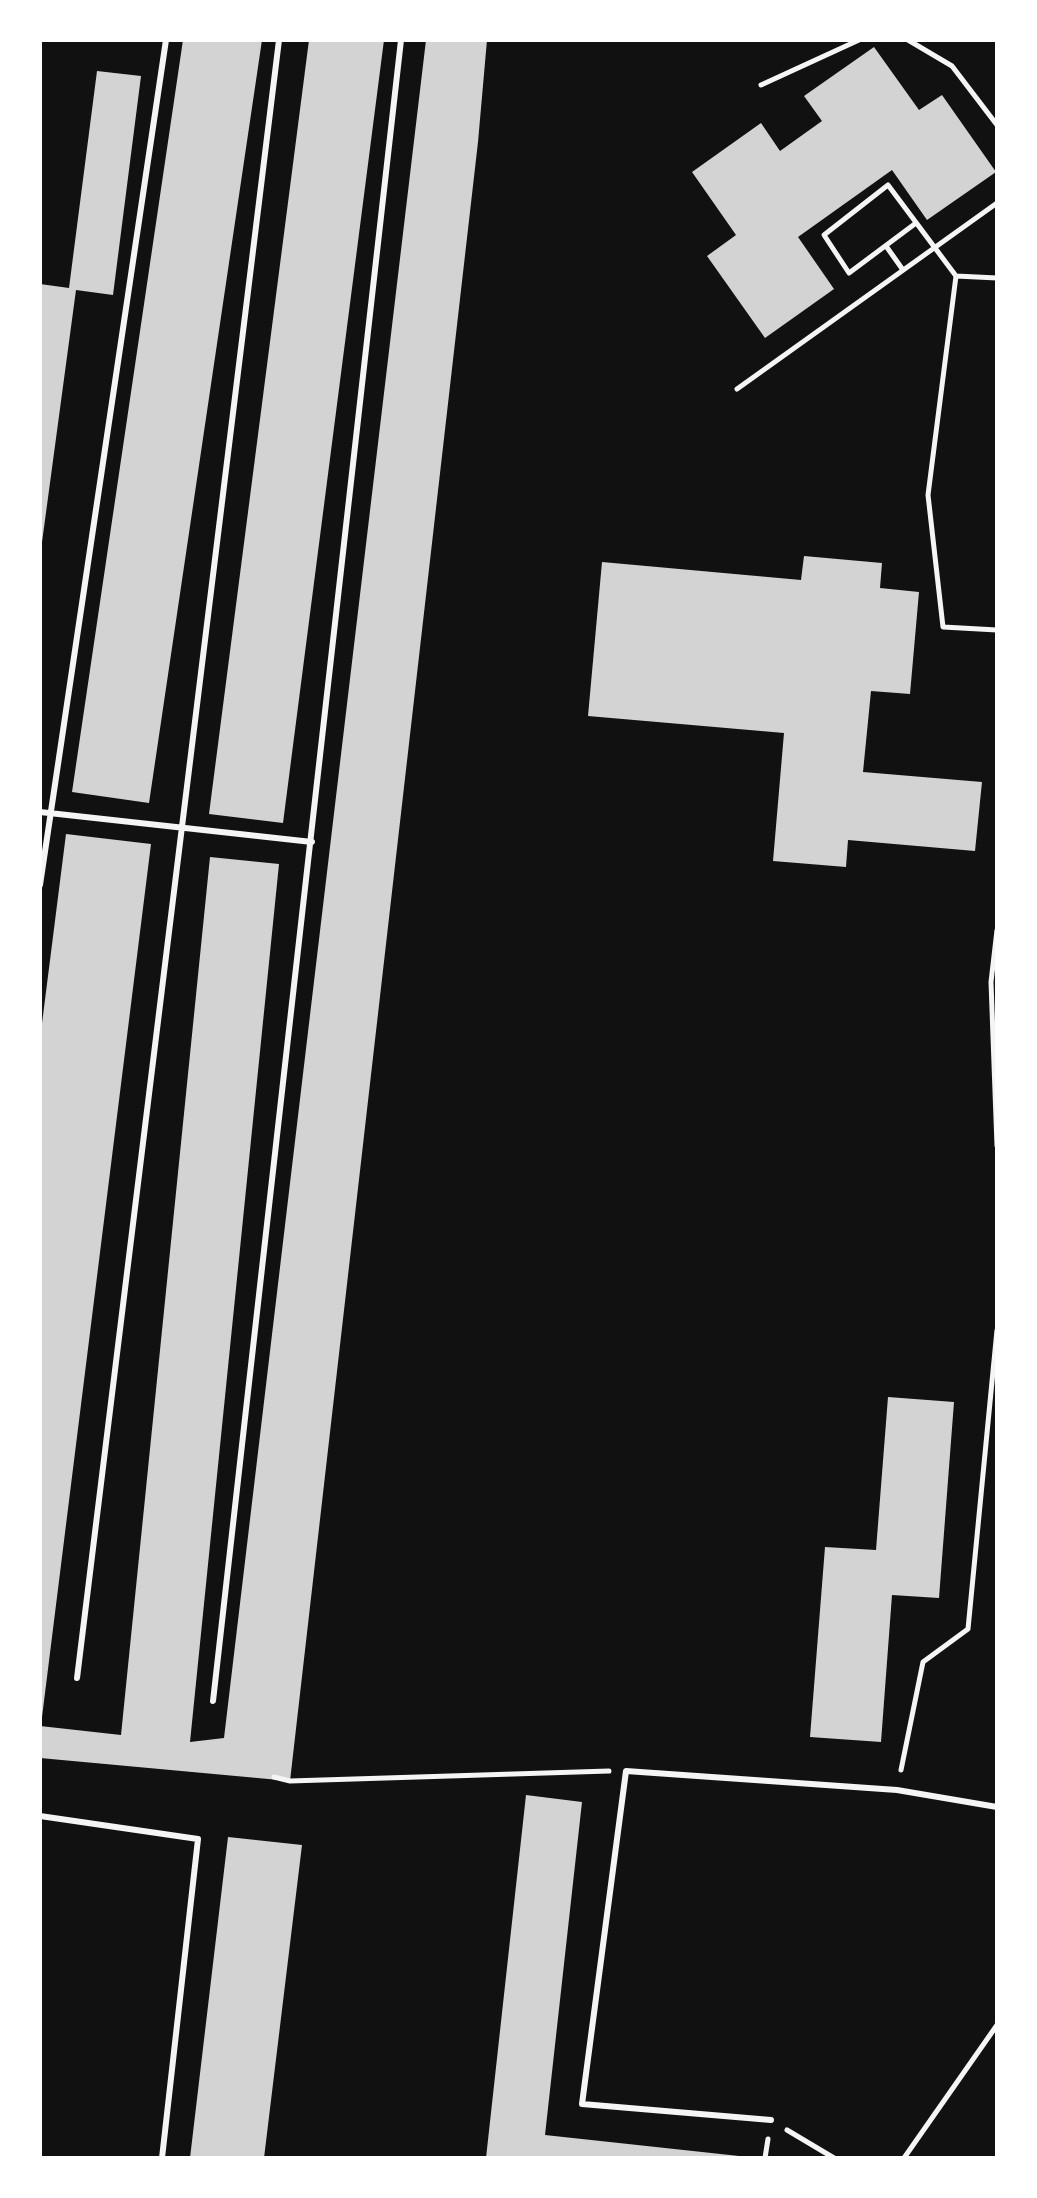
<!DOCTYPE html>
<html>
<head>
<meta charset="utf-8">
<style>
  body { margin:0 }
  #map { position:relative; width:1037px; height:2198px; overflow:hidden; background:#111; font-family:Barlow,sans-serif }
  canvas { display:block }
  .frame { position:absolute; inset:0; border:42px solid #fff; pointer-events:none }
</style>
</head>
<body>
<div id="map">
<canvas width="1037" height="2198"></canvas>
<div class="frame"></div>
</div>
<script>
const c = document.querySelector('canvas').getContext('2d');
c.lineJoin = 'round';
function fill(path, color) {
  c.fillStyle = color;
  c.fill(path, 'evenodd');
}
function trace(path, color, width, dash) {
  c.strokeStyle = color;
  c.lineWidth = width;
  c.lineCap = dash ? 'butt' : 'round';
  c.setLineDash(dash || []);
  c.stroke(path);
}
fill(new Path2D(`
  M183,40H262L149,803L72,792Z
  M309,40H384L283,823L209,814Z
  M426,40H487L478,142L290,1781L40,1758V1726L121,1735L210,857L279,864L190,1742L224,1738Z
  M874,47L919,110L942,95L996,172L927,220L892,170L798,237L834,289L765,338L707,256L736,235L692,172L761,123L780,151L822,121L804,96Z
  M97,71L141,76L113,295L76,290L40,557V284L69,288Z
  M804,556L882,563L880,588L919,592L910,694L871,691L863,772L982,782L975,851L848,840L846,867L773,861L784,733L588,716L602,562L801,580Z
  M66,834L151,844L42,1717L40,1039Z
  M888,1397L954,1402L939,1598L892,1595L881,1742L810,1737L825,1547L876,1550Z
  M526,1795L582,1802L545,2135L739,2156V2158H486Z
  M228,1837L302,1845L264,2158H190Z`), '#d3d3d3');
trace(new Path2D(`
  M908,40L952,66L997,125
  M761,85L859,40
  M916,223L849,273L824,235L888,185L956,276L997,278
  M886,246L903,270
  M956,276L928,495L943,627L997,630
  M737,389L997,203
  M997,930L991,982L997,1146
  M901,1770L923,1662L968,1629L997,1330
  M274,1777L290,1781L609,1771
  M787,2130L834,2158
  M765,2158L768,2139
  M904,2158L997,2025`), '#f5f5f5', 5);
trace(new Path2D(`
  M40,812L312,842
  M40,885L166,40
  M77,1678L279,40
  M213,1701L401,40
  M40,1816L198,1839L162,2158
  M771,2120L582,2104L626,1771L897,1790L997,1807`), '#f5f5f5', 6);
</script>
</body>
</html>
